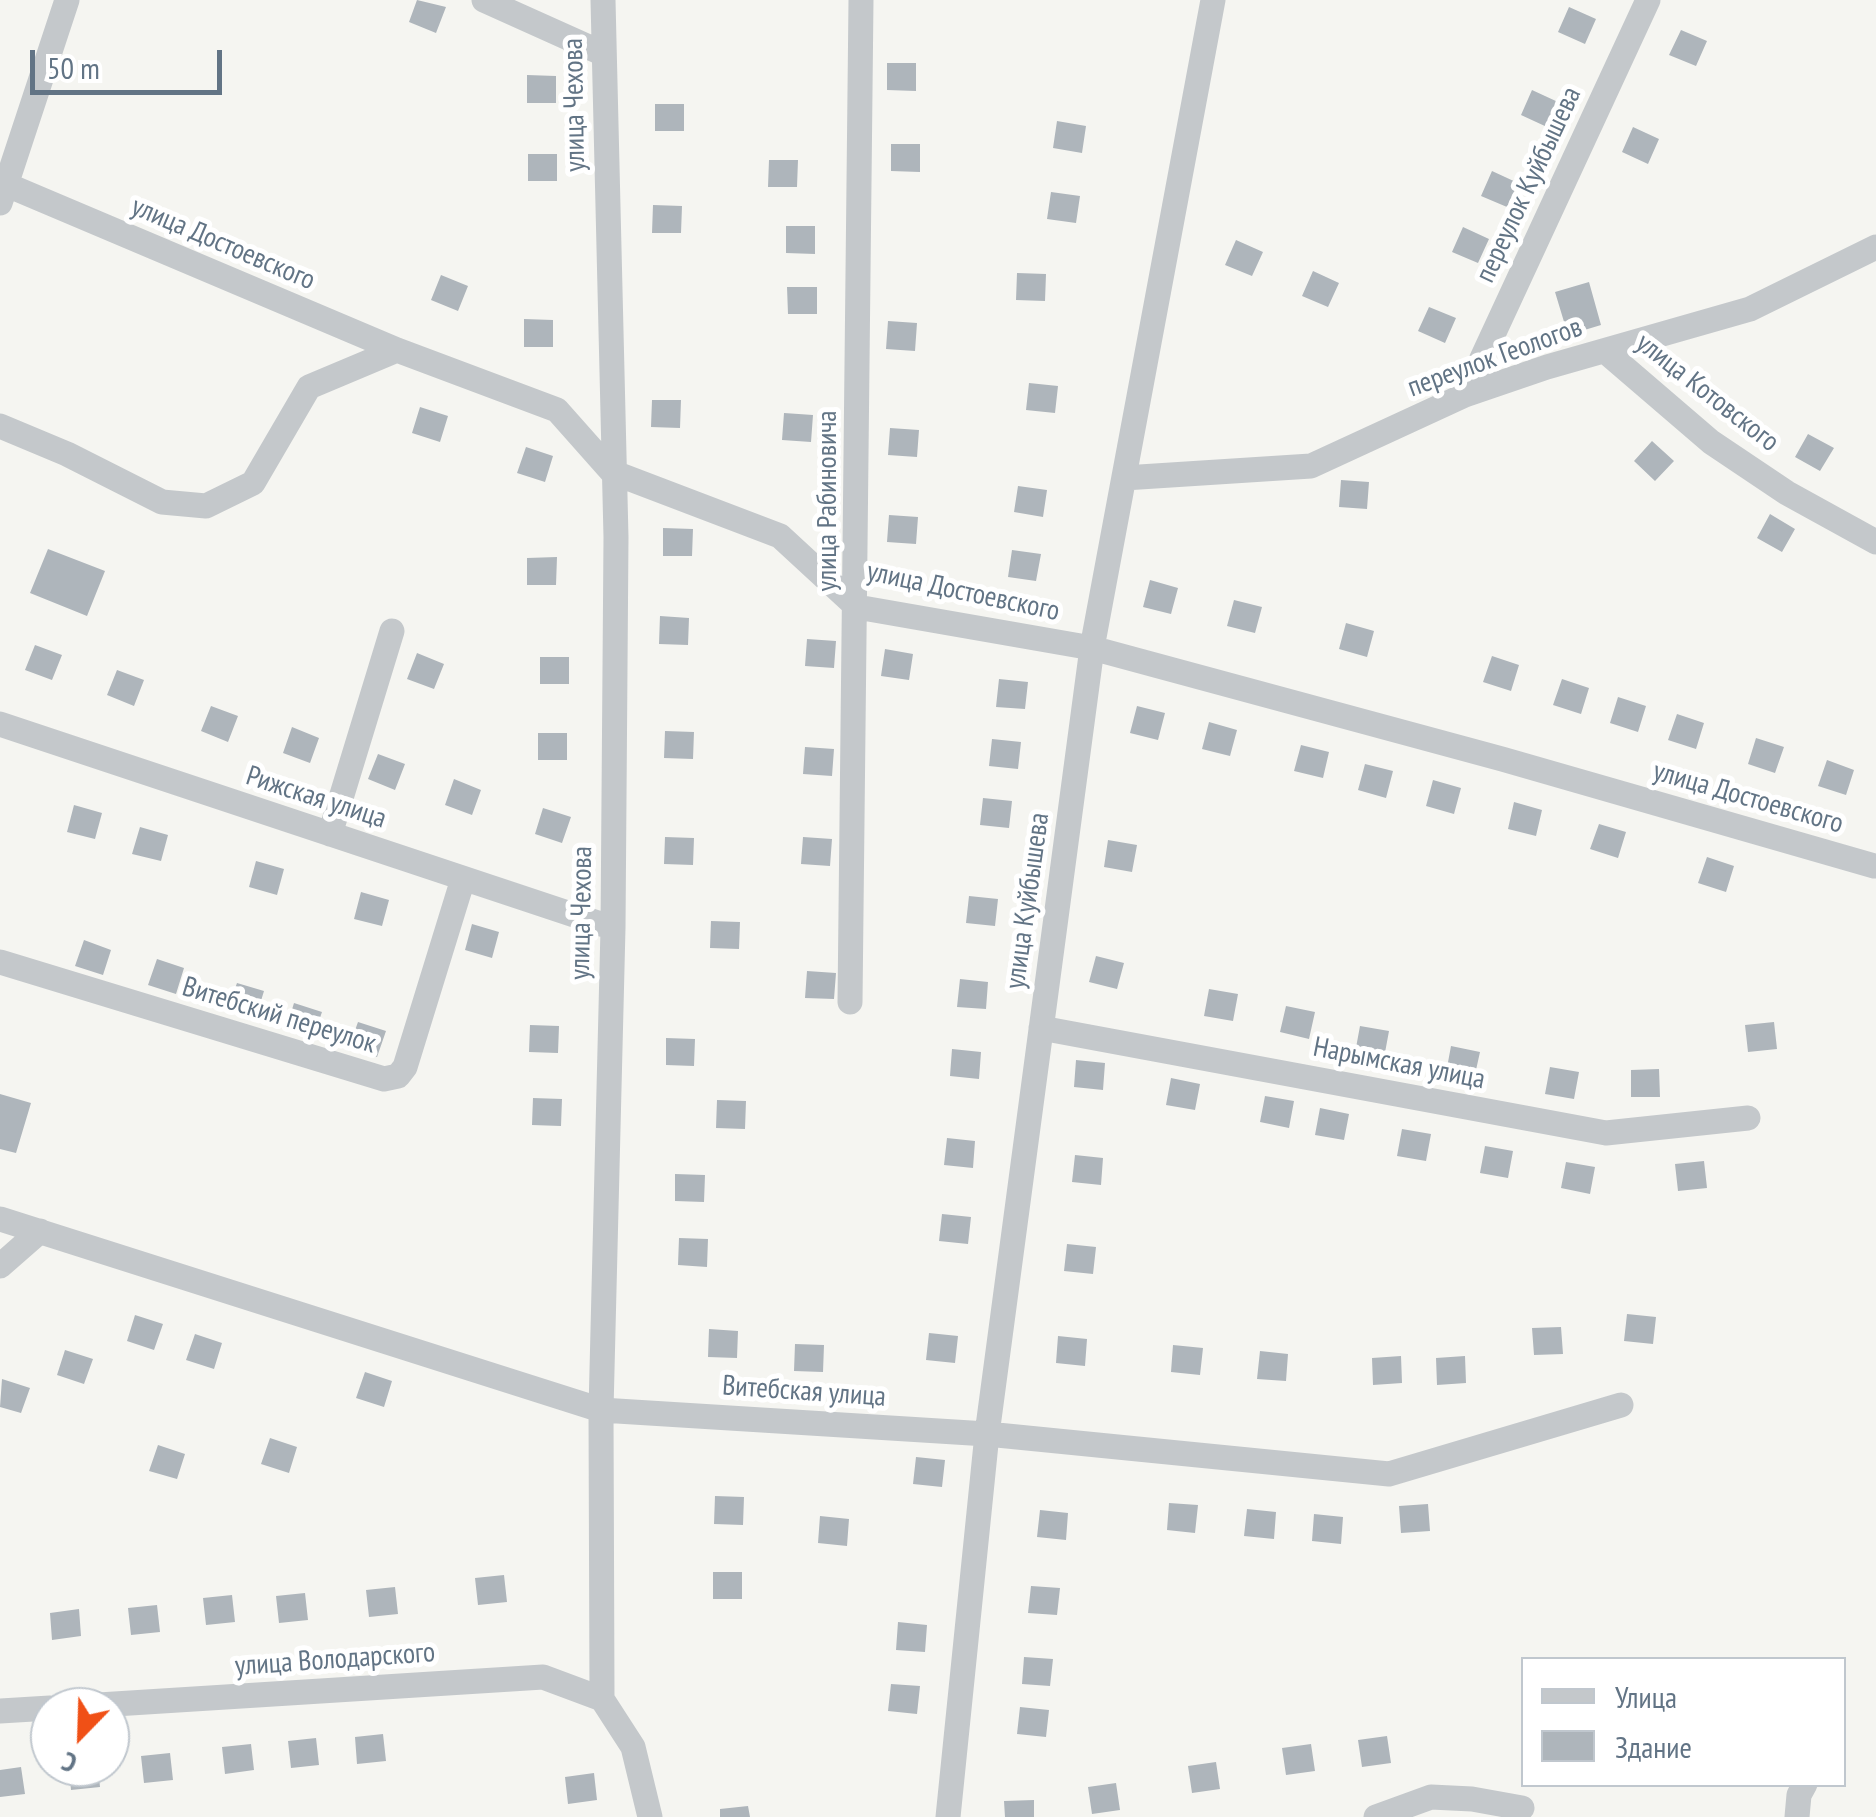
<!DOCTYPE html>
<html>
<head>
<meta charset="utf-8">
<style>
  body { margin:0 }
  #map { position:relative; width:1876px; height:1817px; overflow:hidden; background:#f5f5f1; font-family:"PT Sans Narrow",sans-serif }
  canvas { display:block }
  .legend { position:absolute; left:1521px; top:1657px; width:325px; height:130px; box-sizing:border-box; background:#fff; border:2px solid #c0c7ce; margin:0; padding:12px 18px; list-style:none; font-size:30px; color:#627485 }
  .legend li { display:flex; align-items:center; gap:20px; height:50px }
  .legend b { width:50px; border:2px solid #c0c7ce }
  .north { position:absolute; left:30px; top:1687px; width:100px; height:100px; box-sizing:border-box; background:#fff; border:2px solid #c0c7ce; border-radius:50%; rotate:203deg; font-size:28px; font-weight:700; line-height:40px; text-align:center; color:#627485 }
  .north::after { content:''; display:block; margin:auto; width:35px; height:45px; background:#f05016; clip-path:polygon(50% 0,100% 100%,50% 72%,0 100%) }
  .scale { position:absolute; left:30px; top:50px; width:192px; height:45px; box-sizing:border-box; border:5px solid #627485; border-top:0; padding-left:12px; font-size:30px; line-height:35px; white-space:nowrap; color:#627485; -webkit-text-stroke:8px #fff; paint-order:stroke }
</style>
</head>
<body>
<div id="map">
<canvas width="1876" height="1817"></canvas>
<ul class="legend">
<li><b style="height:12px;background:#c4c8cb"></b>Улица</li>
<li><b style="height:28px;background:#aeb5bb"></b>Здание</li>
</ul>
<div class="north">С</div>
<div class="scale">50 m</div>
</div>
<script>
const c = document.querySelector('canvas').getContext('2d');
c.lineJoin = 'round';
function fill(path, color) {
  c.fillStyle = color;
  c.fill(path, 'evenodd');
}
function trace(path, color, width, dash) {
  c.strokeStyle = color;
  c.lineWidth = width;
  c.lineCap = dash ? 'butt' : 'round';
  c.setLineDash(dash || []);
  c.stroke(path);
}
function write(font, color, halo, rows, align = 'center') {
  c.font = font + ' "PT Sans Narrow",sans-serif';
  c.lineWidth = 10;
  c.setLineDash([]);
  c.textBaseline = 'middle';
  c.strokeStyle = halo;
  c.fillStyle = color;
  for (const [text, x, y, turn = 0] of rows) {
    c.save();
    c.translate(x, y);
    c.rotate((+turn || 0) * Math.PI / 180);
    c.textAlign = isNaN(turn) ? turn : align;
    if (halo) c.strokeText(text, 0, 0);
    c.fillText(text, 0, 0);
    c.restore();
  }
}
fill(new Path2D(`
  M417,0L446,7L436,33L409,22Z
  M1569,7L1596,19L1585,44L1558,32Z
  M1681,30L1707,41L1696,66L1669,55Z
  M887,63H916V91L887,90Z
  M527,75L556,76V103H527Z
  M1532,90L1558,102L1547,127L1521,115Z
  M655,104H684V131H655Z
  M1057,121L1086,126L1082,153L1053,148Z
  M1633,127L1659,139L1648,164L1622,152Z
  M891,144H920V172L891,171Z
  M528,154H557V181H528Z
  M769,160H798L797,187H768Z
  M1492,171L1518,183L1507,207L1481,196Z
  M1051,192L1080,196L1076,223L1047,219Z
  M653,205L682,206L681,233H652Z
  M786,226H815V254L786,253Z
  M1463,227L1489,239L1478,263L1452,252Z
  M1236,240L1263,252L1252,276L1225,265Z
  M1313,271L1339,283L1328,307L1302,296Z
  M1017,273L1046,274L1045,301L1016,300Z
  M441,275L468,286L458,311L431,300Z
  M1589,282L1601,325L1568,335L1555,292Z
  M787,287H817V314H788Z
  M1429,307L1456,318L1445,343L1418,331Z
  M524,319L553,320V347H524Z
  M888,321L917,323L915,351L886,349Z
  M1029,383L1058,386L1055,413L1026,410Z
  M652,400H681L680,428L651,427Z
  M420,407L448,416L440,442L412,433Z
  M784,413L813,415L811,442L782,440Z
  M890,428L919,430L917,457L888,455Z
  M1808,434L1834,448L1820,471L1795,457Z
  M1652,441L1674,461L1655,481L1634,461Z
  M526,447L553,456L545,482L517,473Z
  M1341,480L1369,482L1367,509L1339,507Z
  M1018,486L1047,490L1043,517L1014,512Z
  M1770,514L1795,529L1782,552L1757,538Z
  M889,515L918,517L916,544L887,542Z
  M663,528L693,529L692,556H663Z
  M48,549L105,571L87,616L30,593Z
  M1012,550L1041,554L1036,581L1008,577Z
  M557,557L556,585H527V558Z
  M1150,580L1178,588L1171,614L1143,607Z
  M1234,600L1262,607L1255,633L1227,626Z
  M660,616L689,618L688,645L659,644Z
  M1346,623L1374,631L1367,657L1339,649Z
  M807,639L836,641L834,668L805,666Z
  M35,645L62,655L52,680L25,670Z
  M885,649L913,654L909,680L881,676Z
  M417,653L444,664L434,689L407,679Z
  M1492,656L1519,665L1511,691L1483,682Z
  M540,657H569V684H540Z
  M117,670L144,680L134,706L107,695Z
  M999,679L1028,682L1025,709L996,707Z
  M1562,679L1589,688L1581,714L1553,705Z
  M1618,697L1646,706L1638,732L1610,723Z
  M211,706L238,716L228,742L201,731Z
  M1137,706L1165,713L1158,740L1130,733Z
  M1677,714L1704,723L1696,749L1668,740Z
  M1209,722L1237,730L1230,756L1202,749Z
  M292,727L319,738L310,763L283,753Z
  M665,731L694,732L693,759L664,758Z
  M538,733H567V760H538Z
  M1756,738L1784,747L1775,773L1748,764Z
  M992,739L1021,742L1018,769L989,766Z
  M1301,745L1329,752L1323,778L1294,771Z
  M805,747L834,749L832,776L803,774Z
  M378,754L405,764L395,790L368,779Z
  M1827,760L1854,770L1846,795L1818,786Z
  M1365,764L1393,771L1386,798L1358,790Z
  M454,779L481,790L472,815L445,805Z
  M1433,780L1461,788L1454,814L1426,806Z
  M983,798L1012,801L1009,828L980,825Z
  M1514,802L1542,810L1536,836L1508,829Z
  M74,805L102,813L95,839L67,832Z
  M543,808L571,817L562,843L535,834Z
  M1599,824L1626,832L1618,858L1590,849Z
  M140,827L168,835L161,861L132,854Z
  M665,837L694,838L693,865L664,864Z
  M803,837L832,839L830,866L801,864Z
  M1108,840L1137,845L1132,872L1104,867Z
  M1707,857L1734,866L1726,892L1698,883Z
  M256,861L284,869L277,895L249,887Z
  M361,892L389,900L382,926L354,919Z
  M969,896L998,899L995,926L966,923Z
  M711,921L740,922L739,949L710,948Z
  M472,924L499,932L492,958L465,950Z
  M84,940L111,950L103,975L75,966Z
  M1096,956L1124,963L1117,989L1089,982Z
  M157,959L184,968L176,994L148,985Z
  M807,971L836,973L834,999L805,998Z
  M960,979L988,982L986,1009L957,1007Z
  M237,983L264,991L256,1017L228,1008Z
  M1209,989L1238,994L1233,1021L1204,1016Z
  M294,1003L322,1012L313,1038L286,1029Z
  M1286,1006L1315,1012L1309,1039L1280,1032Z
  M358,1022L386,1031L377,1057L349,1047Z
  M1774,1022L1777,1049L1748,1052L1745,1025Z
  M530,1025L559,1026L558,1053L529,1052Z
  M1360,1026L1389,1031L1384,1058L1355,1053Z
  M666,1038L695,1039L694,1066L666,1065Z
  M1451,1046L1480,1052L1474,1079L1446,1073Z
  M952,1049L981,1052L979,1079L950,1076Z
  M1076,1060L1105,1063L1103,1090L1074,1087Z
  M1550,1067L1579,1072L1574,1099L1545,1094Z
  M1659,1069L1660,1097H1631V1070Z
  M1171,1078L1200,1084L1195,1110L1166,1105Z
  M0,1094L31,1103L16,1153L0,1149Z
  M1265,1096L1294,1101L1289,1128L1260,1122Z
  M533,1098L562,1099L561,1126L532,1125Z
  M717,1100L746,1101L745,1129L716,1128Z
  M1320,1108L1349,1114L1344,1140L1315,1135Z
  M1402,1129L1431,1134L1426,1161L1397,1156Z
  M947,1138L975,1141L973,1168L944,1165Z
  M1485,1146L1513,1151L1508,1178L1480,1173Z
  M1075,1155L1103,1158L1101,1185L1072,1182Z
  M1704,1161L1707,1188L1678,1191L1675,1164Z
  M1566,1162L1595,1167L1590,1194L1561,1188Z
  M675,1174L705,1175L704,1202L675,1201Z
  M942,1214L971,1217L968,1244L939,1241Z
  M679,1238L708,1239L707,1267L678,1265Z
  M1067,1244L1096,1247L1093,1274L1064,1271Z
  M1627,1314L1656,1317L1653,1344L1624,1341Z
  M135,1315L163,1324L154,1350L127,1341Z
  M1561,1327L1563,1354L1534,1355L1532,1328Z
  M709,1329L738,1331L737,1358L708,1357Z
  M929,1333L958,1336L955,1363L926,1360Z
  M195,1334L222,1343L214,1369L186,1360Z
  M1058,1336L1087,1339L1085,1366L1056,1363Z
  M795,1344L824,1345L823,1372L794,1371Z
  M1173,1345L1203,1348L1200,1375L1171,1372Z
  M65,1350L93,1359L84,1384L57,1375Z
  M1260,1351L1288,1354L1286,1381L1257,1379Z
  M1401,1356L1402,1383L1373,1385L1372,1358Z
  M1465,1356L1466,1383L1437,1385L1436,1358Z
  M365,1372L392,1381L384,1407L356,1398Z
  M2,1379L30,1388L21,1413L0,1407Z
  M270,1438L297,1447L289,1473L261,1464Z
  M158,1445L185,1454L177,1479L149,1471Z
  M916,1457L945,1460L942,1487L913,1484Z
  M715,1496L744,1497L743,1525L714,1524Z
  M1169,1503L1198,1505L1195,1533L1167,1530Z
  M1428,1504L1430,1531L1401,1533L1399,1506Z
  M1247,1509L1276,1512L1274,1539L1244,1536Z
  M1040,1510L1068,1513L1066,1540L1037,1537Z
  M1314,1514L1343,1517L1341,1544L1312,1541Z
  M820,1516L849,1519L847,1546L818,1543Z
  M713,1572H742V1599H713Z
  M504,1575L507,1602L478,1605L475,1578Z
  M1031,1586L1060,1588L1057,1615L1028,1613Z
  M395,1587L398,1614L369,1617L366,1590Z
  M305,1593L308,1620L279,1623L276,1596Z
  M232,1595L235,1622L206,1625L203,1598Z
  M157,1605L160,1632L131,1635L128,1608Z
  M79,1609L81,1636L52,1640L50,1613Z
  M898,1622L927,1625L925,1652L896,1650Z
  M1024,1657L1053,1659L1050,1686L1022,1684Z
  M891,1684L920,1686L917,1714L888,1711Z
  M1020,1707L1049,1710L1046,1737L1017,1734Z
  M383,1734L386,1761L357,1764L355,1737Z
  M1387,1736L1391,1763L1362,1767L1358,1740Z
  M316,1738L319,1765L291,1768L288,1741Z
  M251,1744L254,1770L225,1774L222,1747Z
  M1311,1744L1315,1771L1286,1775L1282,1748Z
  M170,1753L173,1780L144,1783L141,1756Z
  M1216,1762L1220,1789L1192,1793L1188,1766Z
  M21,1767L25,1794L0,1797V1770Z
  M69,1767H98L100,1787L71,1790Z
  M594,1773L597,1800L568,1804L565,1777Z
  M1116,1783L1120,1810L1092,1814L1088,1787Z
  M1034,1800V1817H1005L1004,1801Z
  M748,1806L750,1817H720V1809Z`), '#aeb5bb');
trace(new Path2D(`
  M484,0L604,54
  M603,0L616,537L613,928L601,1410L602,1699L633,1747L650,1817
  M0,182L397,350L557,410L612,472L780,536L857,607L1092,648L1502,759L1874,866
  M0,203L67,0
  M1605,351L1711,442L1787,493L1876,542
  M1465,395L1648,0
  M0,426L67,454L162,502L206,506L253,483L309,387L397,350
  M1124,478L1311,466L1465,395L1547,367L1750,309L1876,247
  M0,724L613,928
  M330,834L392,631
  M0,962L384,1079L398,1076L405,1067L463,879
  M850,1002L861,0
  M1041,1028L1606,1133L1748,1118
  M0,1219L601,1410L987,1434L1389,1474L1621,1405
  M0,1266L40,1231
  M67,1707L543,1677L602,1699
  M0,1711L50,1708
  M948,1817L987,1434L1092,648L1213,0
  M1376,1817L1431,1797L1472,1799L1522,1808
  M1797,1817L1799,1795L1805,1784`), '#c4c8cb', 25);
write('28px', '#627485', '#fff', [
  ["улица Чехова",575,105,-91],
  ["переулок Куйбышева",1529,185,-65],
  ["улица Достоевского",223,244,23],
  ["переулок Геологов",1495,358,-20],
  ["улица Котовского",1707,393,38],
  ["улица Рабиновича",828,501,-90],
  ["улица Достоевского",963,592,12],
  ["Рижская улица",316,798,18],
  ["улица Достоевского",1748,798,16],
  ["улица Куйбышева",1028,901,-82],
  ["улица Чехова",582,913,-89],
  ["Витебский переулок",279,1016,17],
  ["Нарымская улица",1399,1064,11],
  ["Витебская улица",804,1392,4],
  ["улица Володарского",335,1660,-4]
]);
</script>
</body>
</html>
